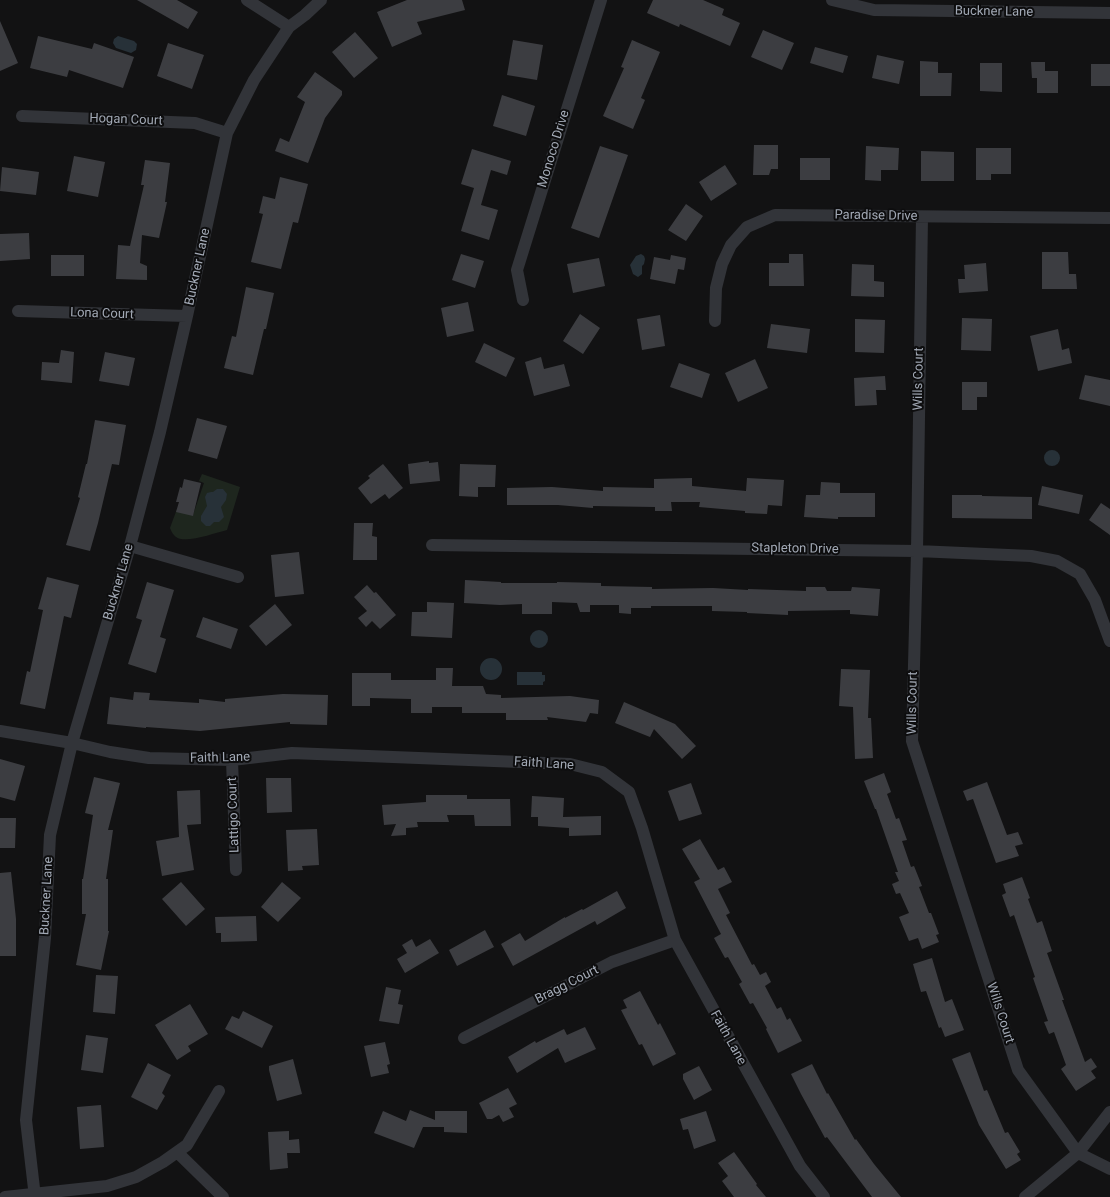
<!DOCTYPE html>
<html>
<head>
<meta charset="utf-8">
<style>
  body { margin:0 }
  canvas { display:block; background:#121213 }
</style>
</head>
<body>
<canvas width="1110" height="1197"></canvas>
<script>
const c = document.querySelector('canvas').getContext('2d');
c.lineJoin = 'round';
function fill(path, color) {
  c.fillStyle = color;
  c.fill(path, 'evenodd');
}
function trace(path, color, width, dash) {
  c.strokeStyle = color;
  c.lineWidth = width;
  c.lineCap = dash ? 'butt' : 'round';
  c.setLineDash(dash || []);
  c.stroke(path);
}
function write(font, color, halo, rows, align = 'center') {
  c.font = font + ' Roboto,sans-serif';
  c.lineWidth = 4;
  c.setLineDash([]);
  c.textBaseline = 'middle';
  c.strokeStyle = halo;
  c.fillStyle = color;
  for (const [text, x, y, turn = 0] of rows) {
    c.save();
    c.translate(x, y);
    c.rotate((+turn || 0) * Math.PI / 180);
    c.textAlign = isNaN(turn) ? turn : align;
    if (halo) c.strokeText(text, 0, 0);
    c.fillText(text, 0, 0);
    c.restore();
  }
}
fill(new Path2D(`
  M202,474L240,487L227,530C215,533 193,541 181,539C175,538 172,533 170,528L177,509L193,515L204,483L199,481Z`), '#1e261e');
fill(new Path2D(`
  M118,36L134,41L137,44L136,50L131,53L116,48L113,43L114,39Z
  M641,254L644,256L645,259L644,264L642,266V274L638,277L633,274L630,265L636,256Z
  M1044 458a8 8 0 1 1 16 0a8 8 0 1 1-16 0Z
  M217,489H223L227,494L226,500L221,507L224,517L219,522H214L210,526H206L201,521V516L207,506L205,497L207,493L211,492H213Z
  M530 639a9 9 0 1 1 18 0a9 9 0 1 1-18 0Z
  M480 669a11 11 0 1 1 22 0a11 11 0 1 1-22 0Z
  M517,672H542V675H545V681L543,682V685H517Z`), '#273138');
fill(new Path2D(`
  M137,0H177L198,12L188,29Z
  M407,0H462L465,10L417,22L422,34L392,47L377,12Z
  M653,0H703L724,9L722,15L740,23L730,46L680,24L679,27L647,13Z
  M0,21L18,63L0,71Z
  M763,30L794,43L782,70L751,57Z
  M355,32L378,58L354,78L332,52Z
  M38,36L92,49L94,43L134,57L123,88L69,70L67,77L30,68Z
  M513,40L543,45L537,80L507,75Z
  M632,40L660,52L641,98L645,100L633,129L603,116L624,68L621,67Z
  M168,43L204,55L192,89L157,76Z
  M815,47L848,56L843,73L810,63Z
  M877,55L904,61L899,84L872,78Z
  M920,61L938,62V73H952L951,96H920Z
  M1031,62H1045V71H1058V93H1037V78H1032Z
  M980,63H1002V92L980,91Z
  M1091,64H1110V86H1091Z
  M315,72L342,91V95L325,118L308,163L275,151L280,138L289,142L305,102L297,97Z
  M502,95L535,106L526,136L493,126Z
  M754,145H778V169H771L769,175H753Z
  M600,146L628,155L599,238L571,228Z
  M866,146L899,148L898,170H881V181L865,180Z
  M976,148H1011V174H991V180H976Z
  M472,149L511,161L507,175L491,170L481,205L498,210L489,240L461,231L474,188L461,184Z
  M921,151L954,152V181H921Z
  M74,156L105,162L98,197L67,191Z
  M800,158H830V180H800Z
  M145,160L170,163L165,202H167L159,238L142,235L140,263L147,266V280L116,279L118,245L130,246L144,185H141Z
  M725,165L737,184L711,201L699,182Z
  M2,167L39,172L36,195L0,191Z
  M280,177L308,184L298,223L293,222L281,269L251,262L263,214L259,213L263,196L275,199Z
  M686,204L703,216L686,241L668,230Z
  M29,233L30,259L0,261V234Z
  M1042,252H1068L1069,274H1076L1077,289H1042Z
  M461,254L484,261L475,288L452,280Z
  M789,254H803L804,286H769V263H789Z
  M51,255H84V276H51Z
  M671,255L686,258L684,270L678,269L675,284L650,279L654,257L670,260Z
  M599,258L605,286L573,293L567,264Z
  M986,263L988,291L959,293L958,279H965L964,265Z
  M852,264L874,265V281L884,282V297L851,296Z
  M246,287L274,293L266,329H264L253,375L224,368L232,336L236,337Z
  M468,302L474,331L447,337L441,308Z
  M580,314L600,328L583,354L563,341Z
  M660,315L665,346L642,350L637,319Z
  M962,318L992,319L991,351L961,350Z
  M855,319L885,320L884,353L855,352Z
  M771,324L810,329L807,353L767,348Z
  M1058,329L1062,350L1069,348L1072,363L1038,371L1030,336Z
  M484,343L515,358L506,377L475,362Z
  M61,350L74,352L72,383L41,380L42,362L59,363Z
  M105,352L135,358L129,386L99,381Z
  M541,357L544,369L564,364L570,386L534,396L525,362Z
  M755,359L768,388L738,402L725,373Z
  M679,363L710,374L702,398L670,387Z
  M1085,375L1110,380V406L1079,399Z
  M885,376L886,390H876L877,405L855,406L854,378Z
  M962,382H987V397H977V410H962Z
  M197,418L227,426L217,459L188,451Z
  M95,420L126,425L119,465L112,464L98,523L90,551L66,545L80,498L78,497L86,464H87Z
  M429,461V463L438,462L440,481L410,484L408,464Z
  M383,464L403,488L389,499L385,494L371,504L358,488L370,478L368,476Z
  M460,464L496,465L495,487H478V497L459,496Z
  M692,478V486L746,491L747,478L784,480L782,506L768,505L767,514L745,513V511L699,507L700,502H671L672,511H655V507L593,506V508L558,505H507V488L552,487L603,491V487L654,488V479Z
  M184,479L201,483L193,516L176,512L179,502H176L180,487L182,488Z
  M821,482L840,483V493H875V517H838V519L804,517L806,495H820Z
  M1042,486L1083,495L1079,514L1038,505Z
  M952,495H982V496L1032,497V519L952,518Z
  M1101,503L1110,509V535L1089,520Z
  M354,523H373L372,536L377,537V560H353Z
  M299,552L304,594L275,597L271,555Z
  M47,577L79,585L71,618L64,616L45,709L20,704L27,671L30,672L43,610L38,609Z
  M465,580L501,582V583H557V582L601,583V586L652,587V589L713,588L748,590V589L806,591V587H825L827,591H851L852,587L880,589L878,616L850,614V610L788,611V615L747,613V612L712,611V606H651V608H631V614L619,613V605H590V612H580L577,603L552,602V614H522V604L500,605L464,603Z
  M147,582L174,590L160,637L166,639L156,673L128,664L142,620L136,618Z
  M367,585L374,593L376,592L396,615L380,629L372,621L366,627L358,618L367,611L354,597Z
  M427,602L454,603L452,638L411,636L412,612H427Z
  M275,604L292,625L266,646L249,626Z
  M203,617L238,629L231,649L196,637Z
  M436,668H453L452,686H483L486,694L501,695V698L570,696L599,700L598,714L590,713L586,722L547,717L548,720H506V713H462V707H432V713H411V699L370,698V706H352V673H391V680H436Z
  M841,669L870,670L868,718H871L873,758L855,759L853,707L839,706Z
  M134,692L150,693L149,700L199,703V699L225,702V699L283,694L328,695L327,725L290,724V722L200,731L146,727V728L107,724L110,697L133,700Z
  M624,702L675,724L696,746L682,759L654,729L650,737L615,723Z
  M0,759L25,766L15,801L0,797Z
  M884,773L891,792L887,794L896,819L899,818L907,840L902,841L911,867L914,866L922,886L919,887L929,913H931L939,934L936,935L939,942L922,949L918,938L909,941L899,917L909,913L900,893L896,894L892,884L899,881L895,872H898L876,809H875L864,781Z
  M94,777L120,783L108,830H113L106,879H108V931H109L101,970L76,965L86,914H82V879H83L93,815L85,813Z
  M266,778H291L292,812L267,813Z
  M987,782L1007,835L1018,832L1023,844L1015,846L1019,856L996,863L973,799L967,801L963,791Z
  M691,783L702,814L679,821L668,791Z
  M200,790L201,824L187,825L194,870L162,876L156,841L179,837L177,791Z
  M426,795H467V799H510L511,826H475L474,815H447L449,822H417L418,827L406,828V835L391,836L396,824L384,825L382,805L426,802Z
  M532,796L564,798L563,817L601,816V835L569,836V828L538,826V817H540H531Z
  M0,818H16L15,848H0Z
  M317,829L319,865L302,866L303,870L288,871L286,830Z
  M700,839L718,870L724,867L732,882L718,889L730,913L726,915L752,965L754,964L760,975L766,972L771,982L765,986L777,1009L781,1007L787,1020L790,1018L802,1041L778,1053L766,1029L767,1028L753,1003L750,1004L739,984L742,982L728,957L725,958L714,938L721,934L694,882L700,879L682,849Z
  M11,872L16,919V956H0V873Z
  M1022,877L1030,898L1028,899L1037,923L1042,921L1052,951L1047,953L1064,1000H1062L1085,1062L1091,1058L1097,1067L1091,1071L1096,1078L1076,1091L1061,1069L1066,1065L1054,1032L1049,1034L1044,1022L1048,1021L1033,978L1035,977L1014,915L1010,917L1002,895L1006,893L1003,884Z
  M181,882L205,909L186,926L162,899Z
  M282,882L301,898L278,922L261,907Z
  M617,891L626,908L597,925L595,921L513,966L501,944L520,933L525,941L565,917V918L582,909L583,910Z
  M256,916L257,941L221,942V933H216L215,917Z
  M485,930L494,947L457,966L449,950Z
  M412,939L416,947L430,939L439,953L405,973L397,959L407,953L402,945Z
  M932,958L945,1002L952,999L964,1030L945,1037L941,1027L939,1028L926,991L921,992L913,964Z
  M96,975L118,976L115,1014L93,1012Z
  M386,987L401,990L398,1004L403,1005L399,1024L379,1021Z
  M640,991L658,1025L660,1023L676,1054L653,1066L642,1044L639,1045L621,1010L627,1008L623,1000Z
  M190,1004L208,1034L188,1046L191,1051L177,1060L155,1025Z
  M243,1011L273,1026L262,1048L225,1029L232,1016L239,1019Z
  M585,1027L596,1049L565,1063L558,1048L517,1073L508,1057L535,1041L536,1043L564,1029L567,1035Z
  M86,1035L108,1038L103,1073L81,1070Z
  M385,1042L390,1064L387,1065L389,1073L371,1077L364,1046Z
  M970,1052L984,1091L987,1090L1005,1133L1008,1132L1020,1152L1017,1154L1021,1160L1006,1169L979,1125L952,1059Z
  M293,1059L302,1094L277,1101L269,1070V1066Z
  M148,1063L171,1075L162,1093L165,1096L157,1110L131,1097Z
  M812,1064L827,1094L828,1093L855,1140L856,1139L874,1164L901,1197H872L827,1137L825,1138L801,1094L791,1074Z
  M699,1066L712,1090L694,1100L683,1079V1074Z
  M508,1088L517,1104L509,1108L514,1117L503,1122L499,1115L492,1119H487L479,1103Z
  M101,1105L104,1147L80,1149L77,1107Z
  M410,1110L435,1120V1111H467V1133L444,1132V1127H423L414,1148L374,1133L383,1111L406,1121Z
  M706,1111L716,1141L694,1149L688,1129L683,1130L680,1119Z
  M289,1131V1140L299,1139L300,1153H287L288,1168L270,1170L268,1132Z
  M734,1152L757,1184L756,1185L766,1197H734L722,1181L728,1176L718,1163Z`), '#3c3d41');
trace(new Path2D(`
  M247,0L289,27
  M832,0L874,10L1110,13
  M22,116L195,123L227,133
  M922,217L917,551L912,741L1018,1070L1078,1153L1110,1169
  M523,300L517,270L601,0
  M18,311L187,316
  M715,321L716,288L722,264L731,245L747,227L775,215L1110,218
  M432,545L917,551L1031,556L1057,561L1080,574L1095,600L1110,641
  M130,546L238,577
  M0,731L72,743L110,752L149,758L232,760L292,753L570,764L602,772L629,792L642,828L675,940L800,1166L824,1197
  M232,760L236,870
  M464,1038L612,962L675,940
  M177,1152L223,1197
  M5,1197L107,1186L136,1177L163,1162L187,1145L219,1091
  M35,1197L26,1120L45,938L50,835L72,743L130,546L160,432L187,316L227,133L254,80L289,27L305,15L321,0
  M1025,1197L1078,1153L1110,1112`), '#323439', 12);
write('13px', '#a2a9b5', '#0d0d0e', [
  ["Buckner Lane",994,12,1],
  ["Hogan Court",126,120,2],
  ["Monoco Drive",554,149,-73],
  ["Paradise Drive",876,216,1],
  ["Buckner Lane",198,267,-78],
  ["Lona Court",102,314,2],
  ["Wills Court",919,379,-89],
  ["Stapleton Drive",795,549,1],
  ["Buckner Lane",119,582,-74],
  ["Wills Court",913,703,-89],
  ["Faith Lane",220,758,-1],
  ["Faith Lane",544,764,4],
  ["Lattigo Court",234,815,-92],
  ["Buckner Lane",47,896,-87],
  ["Bragg Court",567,985,-27],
  ["Wills Court",1000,1013,72],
  ["Faith Lane",728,1038,61]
]);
</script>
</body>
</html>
